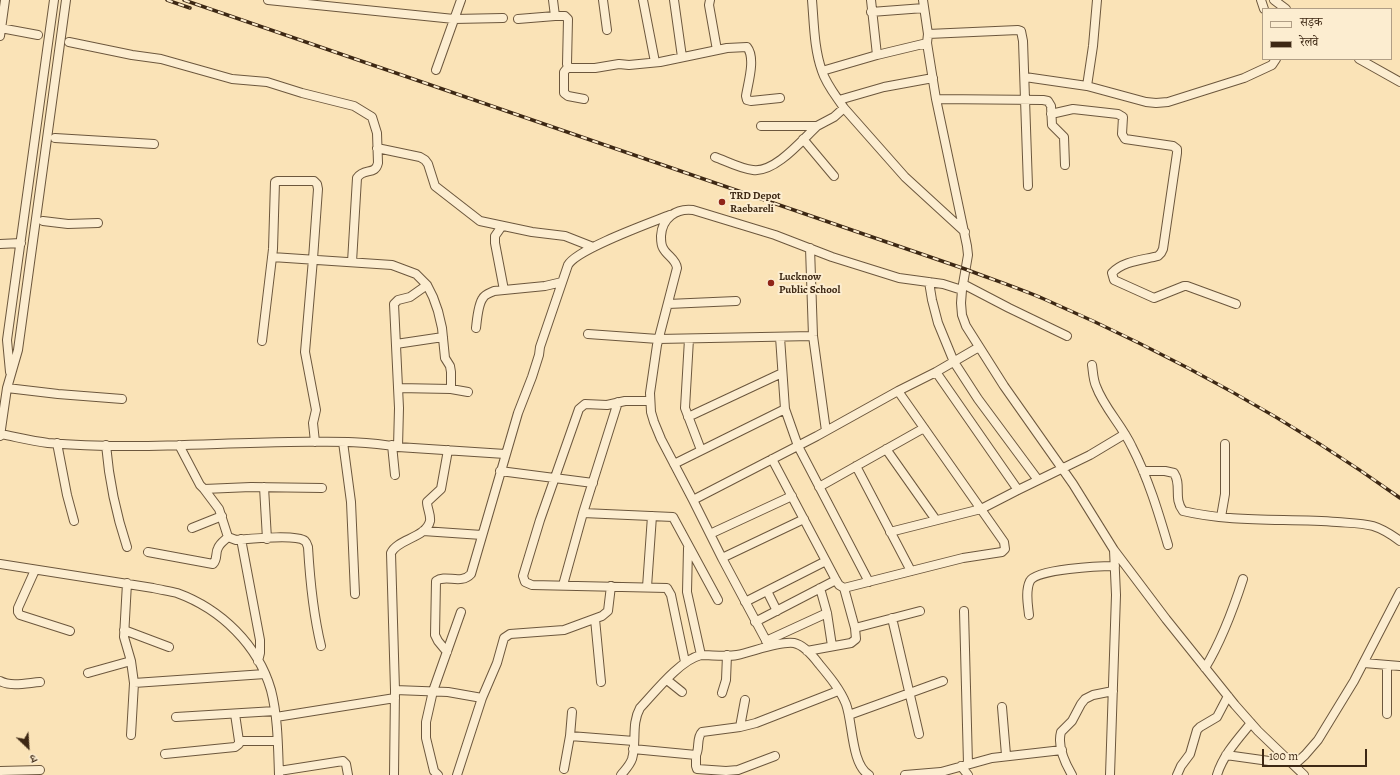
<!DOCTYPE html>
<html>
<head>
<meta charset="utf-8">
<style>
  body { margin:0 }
  #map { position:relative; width:1400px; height:775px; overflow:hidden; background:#fae3b7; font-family:Alegreya,"Noto Serif Devanagari",serif }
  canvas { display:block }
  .legend { position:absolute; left:1262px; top:8px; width:130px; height:52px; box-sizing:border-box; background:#fcedd0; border:1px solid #b09e85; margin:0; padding:5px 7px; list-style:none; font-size:12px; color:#3d2814 }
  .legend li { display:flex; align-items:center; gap:8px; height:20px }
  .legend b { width:20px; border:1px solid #b09e85 }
  .north { position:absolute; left:8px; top:727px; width:40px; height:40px; -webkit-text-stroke:3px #fcedd0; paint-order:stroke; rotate:155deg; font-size:11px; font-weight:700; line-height:16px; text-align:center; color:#3d2814 }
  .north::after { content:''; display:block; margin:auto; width:14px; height:18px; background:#3d2814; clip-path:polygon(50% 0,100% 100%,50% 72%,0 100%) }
  .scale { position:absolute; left:1262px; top:749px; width:105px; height:18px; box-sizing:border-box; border:2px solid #3d2814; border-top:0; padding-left:5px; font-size:12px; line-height:14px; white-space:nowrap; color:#3d2814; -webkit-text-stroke:3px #fcedd0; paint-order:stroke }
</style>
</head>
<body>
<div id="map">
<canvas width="1400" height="775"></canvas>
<ul class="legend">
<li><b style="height:5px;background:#fcedd0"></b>सड़क</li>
<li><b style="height:5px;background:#3d2814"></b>रेलवे</li>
</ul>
<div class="north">उ</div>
<div class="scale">100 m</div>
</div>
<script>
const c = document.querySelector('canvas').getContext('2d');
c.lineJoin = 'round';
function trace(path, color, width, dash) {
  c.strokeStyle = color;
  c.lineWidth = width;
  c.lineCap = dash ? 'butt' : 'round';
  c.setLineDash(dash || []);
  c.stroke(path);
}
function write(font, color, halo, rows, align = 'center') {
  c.font = font + ' Alegreya,serif';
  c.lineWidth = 4;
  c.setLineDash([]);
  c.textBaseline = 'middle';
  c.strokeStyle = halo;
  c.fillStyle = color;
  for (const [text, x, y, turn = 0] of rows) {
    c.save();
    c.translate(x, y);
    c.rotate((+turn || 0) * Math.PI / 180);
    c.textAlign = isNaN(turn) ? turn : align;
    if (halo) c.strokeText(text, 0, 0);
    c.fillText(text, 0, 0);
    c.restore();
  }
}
const minor = new Path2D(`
  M268,0L454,19L503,18
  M553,0L555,16H565L568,19L567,64L569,68H595L619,64L629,65L660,62L727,48L747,47C756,58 748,83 746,96L747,100L751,101L780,98
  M603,0L607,30
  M643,0L655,62
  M674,0L682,57
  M710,0L709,5L717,50
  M812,0C814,23 814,49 822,71C826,84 836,96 844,108L905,177L965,232
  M871,0L877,55
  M923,0L928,34L927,43L936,99L967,246L968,255L962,290L961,303L962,315L966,326L1004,386L1073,484L1114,550L1116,595L1110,775
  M1261,0L1264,9
  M1274,0L1286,9
  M871,12L924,8
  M518,19L555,16
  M0,28L38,35
  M928,34L1018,30L1021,31L1023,41L1028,186
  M0,36L5,0
  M69,42L132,55L161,59L232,79L267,82L302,93L354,106L372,117L377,133L378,163C375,176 364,167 357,178L352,262
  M1359,59L1400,82
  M568,67L564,72V93L568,96L584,99
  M436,70L461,0
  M822,71L877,55L927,43
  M1025,77L1087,86L1146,102L1156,103L1168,102L1244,78L1272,65L1276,59
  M1087,86L1093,46L1097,0
  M936,99L1043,100L1048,101L1051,106L1052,125L1064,137L1065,165
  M839,100L884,87L933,78
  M1051,114L1073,109L1118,114L1123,117L1122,134L1125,139L1173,146L1177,149V153L1163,249L1161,253L1158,256C1143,260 1123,261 1112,273L1114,280L1154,298L1184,286H1187L1236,304
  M761,126H817L834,117L844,108
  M55,138L154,144
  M803,139L834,176
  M377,148L420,157L425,160L428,164L435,186L480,221L532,232L565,236L593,247
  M715,157C726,161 741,169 753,170C775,173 802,140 817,126
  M43,221L68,224L98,223
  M502,226L495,236V243L504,290
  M0,244L21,243
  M810,248L813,336L826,431
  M272,257L392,265L416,274L427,285L433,297L438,311L442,328L445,358L450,366L451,372V389
  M929,282L932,300L938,323L954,362L978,399L1038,480
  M963,284L1009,308L1067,336
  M668,304L736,301
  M476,328C477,320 478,304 483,298C485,294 490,293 494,291L545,286L562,282
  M588,334L658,339L813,336
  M780,337L785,409L798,446L869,582
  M689,339L685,408L701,450
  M262,341L273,249L275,182L277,181H314L317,184L318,189L313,259L305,352L316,410L313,423L315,442
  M396,344L443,337
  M1092,365C1093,371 1093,379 1096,386C1104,408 1122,425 1132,447C1148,478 1158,511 1168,545
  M10,372L7,340L54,0
  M936,372L1018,490
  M7,388L58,394L122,399
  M398,388L451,389L468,392
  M650,401H625L607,405L585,404L579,409L540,520L523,576L525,582L532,585L667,588L671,595L685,662
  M688,417L782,373
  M0,434C16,437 32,441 48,443C128,450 209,443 289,442C325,442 363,440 398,447L399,408L394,304L398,300L410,297L427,285
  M0,436L7,388L18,350L66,0
  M343,442L351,502L355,594
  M57,443L67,495L74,521
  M106,445C109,480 116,514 127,547
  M179,445L200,485L204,489L251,487L322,488
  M392,445L395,475
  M398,447L505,454
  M886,449L936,520
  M772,459L836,580L839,585L844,588L963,558L1002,552L1005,549L1004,542L898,391
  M674,464L785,409
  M856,466L911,571
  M500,471L593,483
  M1143,471H1165L1174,473C1182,485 1173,498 1183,511C1233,523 1286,518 1337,522C1349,523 1362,523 1373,526C1383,529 1392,535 1400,541
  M264,487L267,539
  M819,487L924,428
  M204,489L219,509L228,537L236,540C249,539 296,534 305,541C307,543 307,545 308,547C310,581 313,613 321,646
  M693,500L817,436L898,391L936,372L979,347
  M583,513L673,517L718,600
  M1221,517L1225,494V444
  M192,528L222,516
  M423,531L482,535
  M890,532L981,509L1018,490L1090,455L1125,434
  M710,534L792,496
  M241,539L260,640V653L258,661
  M688,548L687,592L701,655
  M1114,550L1166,619L1235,705L1258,731L1304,775
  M148,552L213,564C218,559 215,553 218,548C220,543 225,540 228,537
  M722,558L804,519
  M0,564C32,569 64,574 96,579C115,582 134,585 153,588C161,590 170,591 177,593C221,609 258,645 271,690C278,717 278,747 279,775
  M35,570L18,608V612L20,615L70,631
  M127,583L124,637L131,661L134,683L131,735
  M563,585L583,513L618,402
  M647,587L652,516
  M820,588L827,613L832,646
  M767,591L777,611
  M745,602L826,561
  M964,611L968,764
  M1029,615C1028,605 1025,591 1030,581C1036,569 1100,566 1115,566
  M892,618L919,734
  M595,619L601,682
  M755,622L836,580
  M855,628L920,611
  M124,630L169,647
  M766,641L827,613
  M769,646L722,558L693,500L661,439L654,422L651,412L650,393L657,345L677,268C676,259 667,256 663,248C661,245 661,240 661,236C662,218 676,208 693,210L775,235L832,257L899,278L943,284L962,290
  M807,651L851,643L856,639L855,628L844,588
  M447,652L438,641L435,635L436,581C446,574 461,585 471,574L518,413L532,377L539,355L540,347L568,265C577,249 650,223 670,215
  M1364,663L1400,666
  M1387,665V714
  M1205,668C1222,640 1233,610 1243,579
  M88,673L131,661
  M667,680L682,692
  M0,681C11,687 27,683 40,682
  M134,683L265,674
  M395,690L448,692L482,698
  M722,693L726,680L727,655
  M1002,707L1006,755
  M849,715L943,681
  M176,717L275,711
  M276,717L395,698
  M740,727L745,700
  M570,736L634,741
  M239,741H277
  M633,749L696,755C700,748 696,738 702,732L740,727L756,723L838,691
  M165,754L235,747L239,744V741L235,714
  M696,755V766L697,769L726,771L738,770L775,756
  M1226,755L1269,761H1290
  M1294,765L1305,755L1318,740L1354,681L1400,592
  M961,766L968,775
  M564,769L570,736L572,712
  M0,771L40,770
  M279,771L343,761L346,764L348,775
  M394,775L395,690L391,553C397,539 426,538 430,521C431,515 427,508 427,502L441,489L448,450
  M438,775L434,771L426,738V722L433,691L461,612
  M457,775L482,698L497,663L504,638L510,634L564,630L602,616L608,611L611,586
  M621,775C625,770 630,765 632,759C637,742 631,724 640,708C655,692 680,660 701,655C712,655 726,657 737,655C753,652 778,641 794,643C804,645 813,656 819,664C829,676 840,689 846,704C853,723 851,764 869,775
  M905,775L941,772L992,758L1062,750
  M1072,775C1065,763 1057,746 1061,732L1072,721L1081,704L1085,699L1093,695L1113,691
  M1177,775L1181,766L1190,754L1197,730L1200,727L1217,717L1228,696
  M1217,775C1223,755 1238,739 1251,723`);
trace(minor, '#6c573d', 10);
trace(minor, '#fcedd0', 8);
const rail = new Path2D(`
  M167,0L190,8
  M184,0L965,269C991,279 1018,288 1044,299C1170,354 1288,418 1400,498`);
trace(rail, '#3d2814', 3.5);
trace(rail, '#fcedd0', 2, [6]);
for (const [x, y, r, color] of [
  [722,202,4,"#8f2418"],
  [771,283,4,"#8f2418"]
]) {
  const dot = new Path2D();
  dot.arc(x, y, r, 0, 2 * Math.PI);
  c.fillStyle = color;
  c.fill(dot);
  trace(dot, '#fcedd0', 1.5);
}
write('bold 11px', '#3d2814', '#fcedd0', [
  ["TRD Depot",730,196],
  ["Raebareli",730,209],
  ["Lucknow",779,277],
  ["Public School",779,290]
], 'left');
</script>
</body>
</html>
